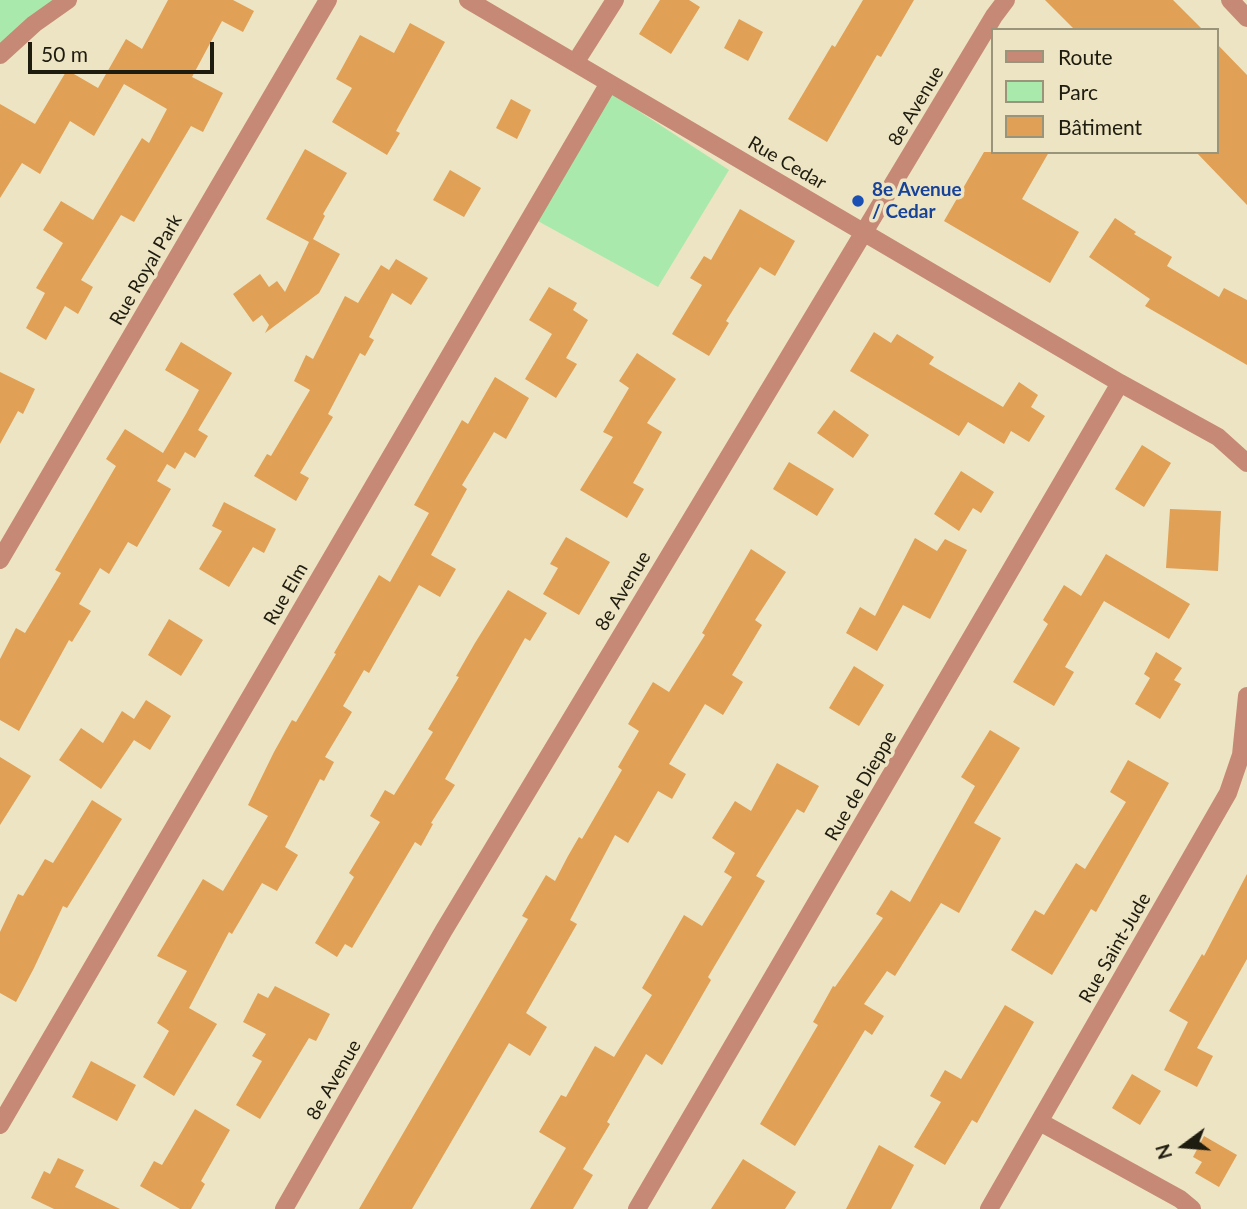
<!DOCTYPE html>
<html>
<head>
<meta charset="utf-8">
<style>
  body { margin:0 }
  #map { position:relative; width:1247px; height:1209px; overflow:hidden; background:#ede4c3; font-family:Lato,sans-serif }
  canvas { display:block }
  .legend { position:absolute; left:991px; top:28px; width:228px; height:126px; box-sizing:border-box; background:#ede4c3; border:2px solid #9a947b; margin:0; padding:9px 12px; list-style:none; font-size:21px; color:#1e1b0f }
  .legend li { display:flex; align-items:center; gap:14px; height:35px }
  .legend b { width:35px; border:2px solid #9a947b }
  .north { position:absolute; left:1149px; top:1111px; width:70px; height:70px; -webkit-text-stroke:5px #ede4c3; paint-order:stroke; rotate:254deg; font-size:19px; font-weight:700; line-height:28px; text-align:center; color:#1e1b0f }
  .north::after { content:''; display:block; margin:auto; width:24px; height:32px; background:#1e1b0f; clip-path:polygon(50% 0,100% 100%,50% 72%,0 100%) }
  .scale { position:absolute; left:28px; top:42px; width:186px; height:32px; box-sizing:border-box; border:4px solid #1e1b0f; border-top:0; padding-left:9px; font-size:21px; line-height:24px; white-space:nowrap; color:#1e1b0f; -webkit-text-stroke:5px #ede4c3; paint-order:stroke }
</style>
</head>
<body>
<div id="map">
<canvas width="1247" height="1209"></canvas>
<ul class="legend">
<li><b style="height:9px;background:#c68975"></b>Route</li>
<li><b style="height:19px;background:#aae9ac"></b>Parc</li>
<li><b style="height:19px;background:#e0a055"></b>Bâtiment</li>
</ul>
<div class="north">N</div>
<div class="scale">50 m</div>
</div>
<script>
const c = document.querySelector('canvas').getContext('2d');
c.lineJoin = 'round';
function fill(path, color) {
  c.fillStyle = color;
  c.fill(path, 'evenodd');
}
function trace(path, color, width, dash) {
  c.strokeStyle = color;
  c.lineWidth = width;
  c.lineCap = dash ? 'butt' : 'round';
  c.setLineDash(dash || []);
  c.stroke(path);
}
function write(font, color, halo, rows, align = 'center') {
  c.font = font + ' Lato,sans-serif';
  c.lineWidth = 7;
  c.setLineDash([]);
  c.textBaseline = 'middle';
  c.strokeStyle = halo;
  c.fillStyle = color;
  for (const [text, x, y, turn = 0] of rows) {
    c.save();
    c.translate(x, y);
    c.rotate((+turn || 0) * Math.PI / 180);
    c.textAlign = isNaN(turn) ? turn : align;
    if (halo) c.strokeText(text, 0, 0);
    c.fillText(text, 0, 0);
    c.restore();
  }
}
fill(new Path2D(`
  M0,0H68L0,55Z
  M611,93L729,170L658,287L536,220Z`), '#aae9ac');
fill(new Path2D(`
  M168,0H233L254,11L243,32L222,21L192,77L223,93L203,132L191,126L134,222L121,215L81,280L93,287L78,314L65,306L46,340L26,328L45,293L36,288L63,243L43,230L61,201L93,220L142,138L149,143L167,109L124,84L94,136L70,121L40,174L22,163L0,198V104L35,124L67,70L98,88L126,39L142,49Z
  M660,0H689L700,7L671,54L639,34Z
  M863,0H914L881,57L877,55L827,142L788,119L832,45L835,47Z
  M1045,0H1173L1203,30H1075Z
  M739,19L763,32L748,61L724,48Z
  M410,23L445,42L396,131L400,133L387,155L332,122L352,88L336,79L360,35L394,53Z
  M1217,44L1247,75V205L1196,152H1217Z
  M511,99L531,110L517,139L496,128Z
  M305,149L347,173L323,214L325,216L313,239L340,254L319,293L265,333L269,325L262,315L253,322L233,294L260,274L269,287L277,281L285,292L309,242L266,219Z
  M984,152H1049L1022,199L1079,232L1050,283L944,221Z
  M450,170L481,188L464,217L433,200Z
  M740,209L795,241L775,276L760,267L726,321L729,323L709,356L672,334L702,285L690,278L704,256L711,260Z
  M1115,218L1136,232L1134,234L1172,257L1167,266L1219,297L1224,288L1247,300V365L1145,306L1150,299L1089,257Z
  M396,259L428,278L411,305L392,293L369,337L374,340L365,356L360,353L328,414L333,417L300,473L309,478L296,501L254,476L267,454L271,456L310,390L294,381L306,355L313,359L345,296L358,303L381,265L389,270Z
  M549,287L577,303L573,310L588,320L566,358L577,364L556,398L525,379L552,334L529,320Z
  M874,332L891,343L897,334L934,357L929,364L1003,407L1019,382L1038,395L1031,407L1045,416L1029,442L1011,431L1004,444L968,422L959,436L850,371Z
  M181,342L232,373L198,430L208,436L195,458L185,452L175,469L167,464L157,481L171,489L137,547L128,542L109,574L100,568L79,604L91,611L72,642L69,640L19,731L0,720V659L16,628L25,633L61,573L55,570L116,466L106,459L125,429L163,453L186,414L199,390L165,370Z
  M637,353L676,379L647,423L662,432L633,483L644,489L627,518L580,490L613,437L603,432L629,388L619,381Z
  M0,372L35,389L23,414L18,411L0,444Z
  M495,377L529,398L506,439L494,432L462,485L467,489L431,555L456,569L440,597L419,585L369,673L364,670L343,706L352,712L325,757L334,762L324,781L320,779L285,847L298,855L277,891L262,883L232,934L229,932L189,1008L217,1024L174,1096L143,1077L169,1031L157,1023L187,971L157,956L203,879L223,891L268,816L248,805L274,752L292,720L296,722L336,654L334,653L379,575L390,582L429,513L414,505L462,420L468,424Z
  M834,410L869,435L853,458L817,433Z
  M1142,445L1171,463L1144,507L1115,489Z
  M789,462L834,489L817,516L773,489Z
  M961,471L994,492L981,513L973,508L959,531L934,514Z
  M224,502L276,529L264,553L253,547L229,587L199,569L222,531L212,526Z
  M1170,509L1221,511L1218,571L1166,568Z
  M566,537L610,562L579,615L543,594L558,568L550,564Z
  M915,538L937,551L945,539L967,550L930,619L903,605L877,651L846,633L860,607L875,616Z
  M751,549L786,572L755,620L762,625L732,675L743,682L723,715L705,704L669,764L686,774L672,799L658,791L628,843L615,835L570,920L577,924L526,1013L547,1027L530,1056L509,1043L412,1209H359L528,919L522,916L546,875L555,881L568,856L579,837L582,839L622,770L618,767L639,731L628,724L653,682L669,692L705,635L702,633Z
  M1106,554L1190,604L1169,639L1104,601L1065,667L1074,672L1054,706L1013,682L1048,624L1043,620L1064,585L1081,596Z
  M508,590L547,613L530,641L525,638L445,779L455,785L431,823L433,824L421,846L415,842L352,948L345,944L337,957L315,943L354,877L349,873L380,822L370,816L385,790L394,795L433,732L428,729L459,677L456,676L475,643Z
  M169,619L203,640L181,676L148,655Z
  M1156,652L1182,668L1174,680L1181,684L1160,719L1135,704L1150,678L1144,674Z
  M854,666L884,685L859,726L829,708Z
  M146,700L171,716L150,750L134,740L101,789L59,760L81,728L103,743L122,711L134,719Z
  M990,730L1020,748L974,823L1001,838L959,913L941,903L895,976L887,971L864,1004L884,1016L872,1035L865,1030L795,1146L760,1124L818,1025L813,1022L833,986L835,987L883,918L876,914L891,890L910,902L975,786L961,777Z
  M0,757L31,776L0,825Z
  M1128,760L1169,783L1096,912L1091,909L1052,975L1011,950L1035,910L1044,915L1076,863L1085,869L1126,802L1110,792Z
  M777,763L819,786L804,813L797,809L756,876L765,881L708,977L711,980L662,1065L646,1054L607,1122L610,1124L583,1169L593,1175L573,1209H530L566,1148L539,1132L561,1095L566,1097L595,1046L614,1057L652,995L642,988L684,915L702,926L732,877L724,872L735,853L712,838L735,801L751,811Z
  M92,800L122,819L67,908L63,906L34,968L16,1002L0,993V932L18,894L23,896L45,859L53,863Z
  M1247,874V959L1197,1048L1213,1056L1197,1087L1164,1070L1188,1022L1169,1011L1202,954L1204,956Z
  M275,986L330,1014L316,1041L309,1038L260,1119L236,1105L262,1061L252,1056L266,1034L243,1022L258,993L268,998Z
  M1005,1005L1034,1022L977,1123L972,1120L945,1165L914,1147L941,1102L930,1096L945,1070L961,1079Z
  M91,1061L136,1085L117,1121L72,1097Z
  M1132,1074L1161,1091L1140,1125L1112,1108Z
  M195,1109L230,1130L201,1181L205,1184L191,1209H180L140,1186L154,1161L162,1165Z
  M1204,1136L1237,1155L1219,1187L1195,1173L1202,1162L1193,1157Z
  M879,1145L914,1165L891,1209H846Z
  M58,1158L84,1170L75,1187L120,1209H54L31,1198L44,1171L50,1174Z
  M743,1159L796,1192L785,1209H711Z`), '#e0a055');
trace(new Path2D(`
  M468,0L1120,383L1218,437L1247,463
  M1230,0L1247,18
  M0,55L34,24L68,0
  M575,63L615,0
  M0,560L328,0
  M1040,1122L1180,1199L1192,1209
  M0,1125L609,83
  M284,1209L444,930L994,16L1006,0
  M637,1209L1120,383
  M989,1209L1228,793L1241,755L1247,696`), '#c68975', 18);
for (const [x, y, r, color] of [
  [858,201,7,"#1a4fb4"]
]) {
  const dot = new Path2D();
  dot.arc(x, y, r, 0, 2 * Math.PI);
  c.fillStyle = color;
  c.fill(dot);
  trace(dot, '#ede4c3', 2.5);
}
write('19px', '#1e1b0f', '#ede4c3', [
  ["8e Avenue",916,106,-59],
  ["Rue Cedar",787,163,30],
  ["Rue Royal Park",146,270,-60],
  ["8e Avenue",623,591,-59],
  ["Rue Elm",286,594,-60],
  ["Rue de Dieppe",861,786,-60],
  ["Rue Saint-Jude",1115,948,-60],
  ["8e Avenue",334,1080,-60]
]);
write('bold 19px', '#164399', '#ede4c3', [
  ["8e Avenue",872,190],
  ["/ Cedar",872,212]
], 'left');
</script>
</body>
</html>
